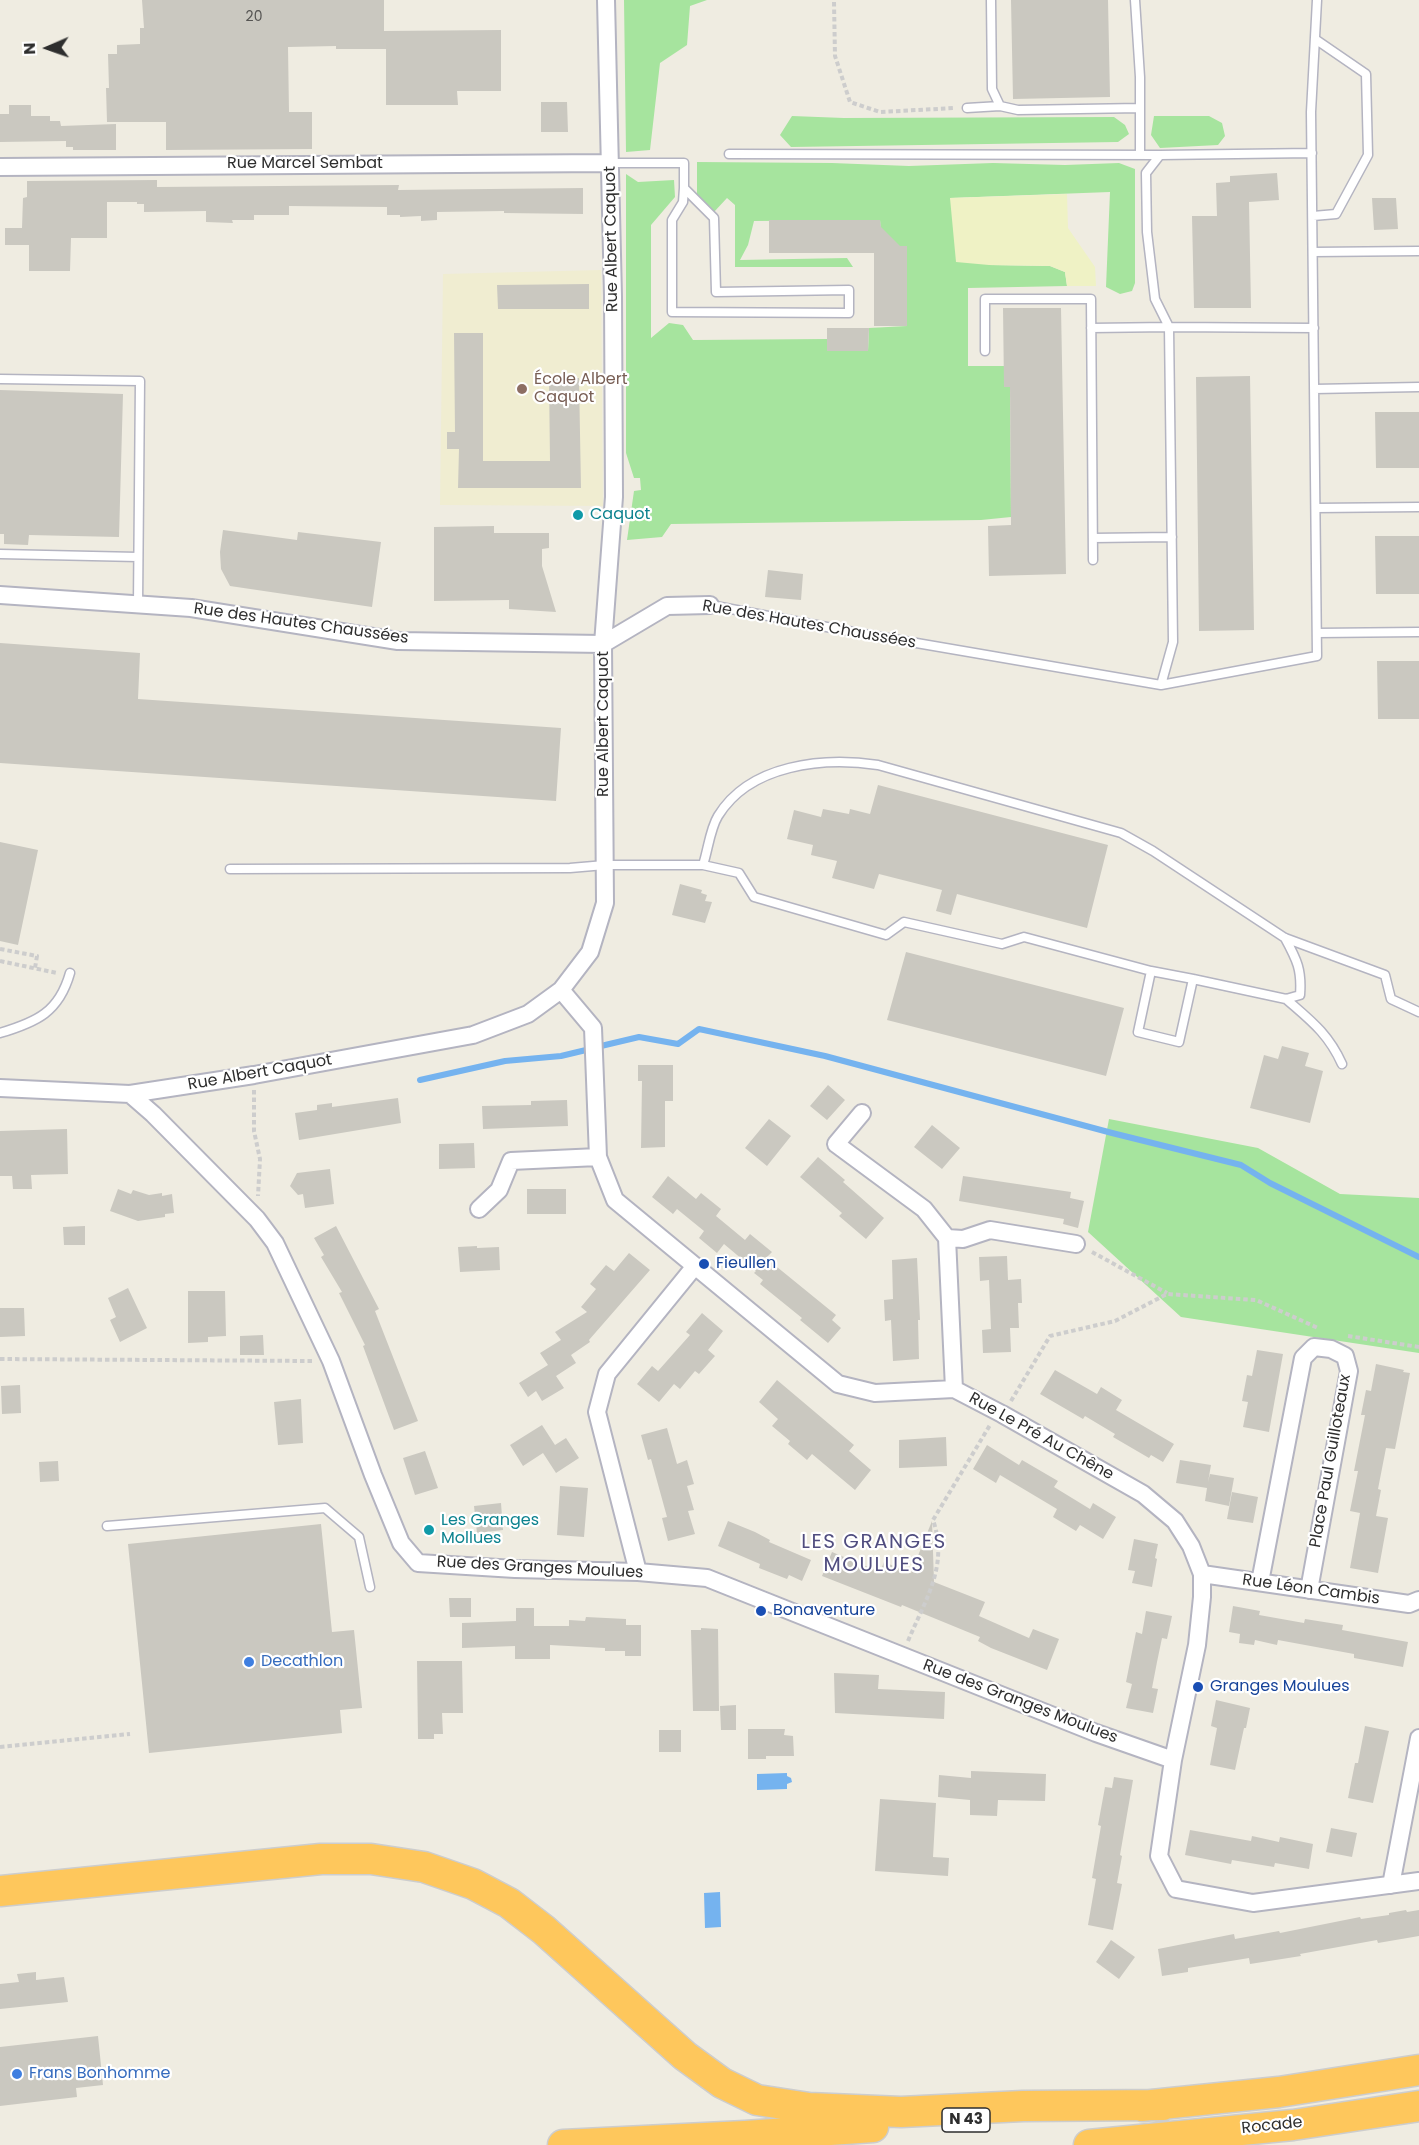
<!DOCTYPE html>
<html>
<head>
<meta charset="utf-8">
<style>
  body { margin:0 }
  #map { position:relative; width:1419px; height:2145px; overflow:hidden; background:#efece1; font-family:Poppins,sans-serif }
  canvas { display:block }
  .north { position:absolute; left:18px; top:18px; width:60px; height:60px; -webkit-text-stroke:4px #fff; paint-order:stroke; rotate:268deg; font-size:16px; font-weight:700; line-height:24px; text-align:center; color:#2e2e2e }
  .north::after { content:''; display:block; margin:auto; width:21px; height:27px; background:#2e2e2e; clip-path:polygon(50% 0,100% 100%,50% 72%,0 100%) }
</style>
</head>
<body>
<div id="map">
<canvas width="1419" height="2145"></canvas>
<div class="north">N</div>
</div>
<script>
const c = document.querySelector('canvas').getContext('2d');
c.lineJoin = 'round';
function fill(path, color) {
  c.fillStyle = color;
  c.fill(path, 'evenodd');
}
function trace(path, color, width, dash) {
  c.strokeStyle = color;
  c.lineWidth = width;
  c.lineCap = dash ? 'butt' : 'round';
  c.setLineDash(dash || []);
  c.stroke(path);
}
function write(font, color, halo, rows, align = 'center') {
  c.font = font + ' Poppins,sans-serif';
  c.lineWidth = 4.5;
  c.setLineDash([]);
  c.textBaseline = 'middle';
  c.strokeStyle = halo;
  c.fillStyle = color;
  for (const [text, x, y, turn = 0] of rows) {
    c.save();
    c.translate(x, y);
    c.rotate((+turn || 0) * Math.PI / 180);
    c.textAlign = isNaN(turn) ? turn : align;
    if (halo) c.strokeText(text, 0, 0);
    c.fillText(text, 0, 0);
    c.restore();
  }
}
fill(new Path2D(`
  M601,270L603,506L440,505L443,274Z`), '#f0edd1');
fill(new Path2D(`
  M624,0H707L690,6L687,45L660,63L650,150L626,152Z
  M792,116L844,118L1114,117L1125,125L1129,134L1118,142L791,147L780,135Z
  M1154,116H1209L1222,123L1225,136L1218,145L1160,148L1151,135Z
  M697,162L832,163L909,166L993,163L1065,165L1119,163L1135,169V283L1132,291L1120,294L1106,287L1110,192L950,198L989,265L1050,266L1065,272L1067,286L968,288V366H1004L1010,387L1011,517L981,520L671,524L662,537L627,540L634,491L641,490L640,478H634L626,453V174L638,182L674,180L675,197L651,225V338L669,323L683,325L693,340L827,339L868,351L869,328L907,326V246H893L881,233L880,220L754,221L748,245L740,260L847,258L853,267H735V205L727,198L714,212L697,197Z
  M1109,1119L1258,1148L1340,1194L1419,1198V1353L1181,1317L1088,1232Z`), '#a6e49e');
fill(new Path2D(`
  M1067,194L1068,228L1095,267L1096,286H1067L1065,272L1050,266L989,265L956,262L950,198Z`), '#eff2c5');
fill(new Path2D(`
  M787,1773V1776L791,1778L792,1782L787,1784V1789L757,1790V1774Z
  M720,1892L721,1927L705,1928L704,1893Z`), '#75b3ef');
trace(new Path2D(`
  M601,1046L639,1037L678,1044L699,1029L825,1056L1112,1133L1241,1165L1270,1183L1419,1257
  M420,1080L505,1061L561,1056L586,1050`), '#75b3ef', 6);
fill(new Path2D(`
  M142,0H384V31L501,30V91H457L458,105H386V49H336V46L288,47L289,112H312V149L166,150V122H107L106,88H109L108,54H117V45L140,44V28H144Z
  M1011,0H1108L1110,97L1013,99Z
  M541,102H567L568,132H541Z
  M9,105H31V116H50V121H60L61,126L116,124V150H73V147H66V141L0,142V114H9Z
  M1277,173L1279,200L1249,202L1251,308H1194L1192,216H1217L1216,183L1230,182V176Z
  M157,180V187L399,185L398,190L583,188V214L504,213V211L437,212V220L421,221V216L400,217V215H387V207L289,206V215H254V220H232L233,223L206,222V211L144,212V204H137V202H107V238H71L70,271H29V245H5V228H22L23,198L27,197V181Z
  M1372,198H1396L1398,229L1374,230Z
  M769,220H880L881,227L900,246H907V326H874V253H769Z
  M589,284V309H498L497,285Z
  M1003,308H1061L1066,574L989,576L988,526L1011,525L1010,387H1004Z
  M827,328H869L868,351H827Z
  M454,333H483V461H550L549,378H579L581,488H458L459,449H447V432H455Z
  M1250,376L1254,630L1199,631L1196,377Z
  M0,390L123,394L119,537L29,535L28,545L4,544V534H0Z
  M1375,412H1419V468H1376Z
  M494,526V533H549V548L542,549V566L556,612L509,609V600L434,601V527Z
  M223,530L297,540L298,532L381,542L372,607L230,586L221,569L220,552Z
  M1375,536H1419V594H1376Z
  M768,570L803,574L801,600L765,597Z
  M0,643L140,653L138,699L561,728L556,801L0,763Z
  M1377,661H1419V719H1378Z
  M878,785L1108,845L1087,928L957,894L951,915L936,911L942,890L879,874L874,889L832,878L837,861L811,855L813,845L787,839L794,810L821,817L823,809L849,814L850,809L870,814Z
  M0,842L38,850L18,945L0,941Z
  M680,884L702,890L701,893L707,895L705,901L712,902L705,923L672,915Z
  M906,952L1124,1008L1106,1076L887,1020Z
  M1282,1046L1309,1053L1305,1066L1323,1071L1310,1123L1250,1108L1264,1055L1278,1059Z
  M638,1065H673V1101H665V1147L641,1148L642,1081H638Z
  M828,1085L845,1100L827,1120L810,1106Z
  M398,1098L401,1123L299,1140L295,1113L317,1110V1105L332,1103V1107Z
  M567,1100L568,1126L483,1129L482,1106L531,1105V1101Z
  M769,1119L791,1136L767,1166L745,1148Z
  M932,1125L960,1148L942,1169L914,1147Z
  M67,1129L68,1174L31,1175L32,1189H13L12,1176H0V1131Z
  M474,1143L475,1168L439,1169V1144Z
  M818,1157L845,1180L843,1182L884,1218L866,1239L839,1216L842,1213L800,1177Z
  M330,1169L334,1204L305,1208L303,1194L298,1195L290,1186L297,1173Z
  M668,1176L696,1199L701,1193L721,1209L716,1216L745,1240L750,1234L772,1252L766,1258L836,1315L832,1320L841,1328L828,1343L800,1320L802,1318L760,1284L763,1280L754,1273L756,1271L724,1244L717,1253L699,1238L704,1231L677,1209L673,1214L652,1197Z
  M963,1176L1071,1192L1070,1198L1084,1201L1078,1228L1063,1224L1064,1219L959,1201Z
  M118,1189L131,1194L133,1190L149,1195L162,1193V1196L172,1194L174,1213L165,1214V1217L138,1221L110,1211Z
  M527,1189H566V1214H527Z
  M85,1226V1245H64L63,1227Z
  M336,1226L379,1309L375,1311L418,1421L394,1430L363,1346L365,1345L339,1293L342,1292L321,1257L324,1255L314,1238Z
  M477,1246V1248L499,1247L500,1270L460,1272L458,1247Z
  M629,1253L650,1270L589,1340L590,1342L571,1355L576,1363L556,1376L564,1388L542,1401L536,1391L528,1397L519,1383L548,1365L540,1353L561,1340L555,1332L587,1312L581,1307L596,1289L590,1284L606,1265L614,1271Z
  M1007,1256L1008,1280L1021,1279L1022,1303H1018L1019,1328H1010L1011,1352L983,1353L982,1330L991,1329L989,1280L980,1281L979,1257Z
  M917,1258L920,1320H918L919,1359L893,1361L891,1320L885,1321L884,1300L893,1299L892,1260Z
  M128,1288L147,1328L120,1342L110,1320L116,1317L108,1298Z
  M188,1291H225L226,1336L208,1337V1342L188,1343Z
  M0,1308H24L25,1336L0,1337Z
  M702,1313L723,1331L708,1350L715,1356L699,1374L695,1371L680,1389L674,1384L659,1402L637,1384L652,1366L658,1371L690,1335L686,1332Z
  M263,1335L264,1355H240V1336Z
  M1257,1350L1283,1354L1269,1432L1243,1427L1248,1402L1242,1401L1247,1375L1252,1376Z
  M1376,1364L1404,1370L1403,1372L1410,1373L1395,1449L1386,1448L1378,1489L1381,1490L1376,1516L1388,1518L1378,1573L1350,1568L1360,1513L1350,1511L1358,1471H1354L1365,1415H1361L1366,1390L1371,1391Z
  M1055,1370L1097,1394L1101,1387L1122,1400L1116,1410L1174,1444L1163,1462L1151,1455L1149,1458L1113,1437L1115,1434L1085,1416L1083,1419L1040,1394Z
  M777,1380L854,1445L849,1451L871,1470L855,1490L812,1454L807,1460L788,1444L790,1441L772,1426L778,1419L759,1402Z
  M20,1385L21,1413L2,1414L1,1386Z
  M301,1399L303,1443L278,1445L274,1402Z
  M542,1425L555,1445L566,1438L579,1458L556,1473L543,1453L523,1466L510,1445Z
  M667,1428L677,1464L687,1460L694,1484L687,1486L694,1510L688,1511L695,1534L668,1541L662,1518L667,1517L651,1459L648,1460L641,1435Z
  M946,1437L947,1466L899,1468V1440Z
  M987,1445L1019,1465L1022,1460L1058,1481L1054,1487L1090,1509L1093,1503L1116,1517L1103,1539L1080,1525L1076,1531L1053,1517L1057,1509L1000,1475L996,1483L973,1469Z
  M425,1451L438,1488L415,1495L403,1458Z
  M1180,1460L1211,1465L1208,1482L1210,1474L1234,1478L1229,1506L1205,1501L1207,1488L1176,1483Z
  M58,1461L59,1481L40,1482L39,1462Z
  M560,1486L588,1488L584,1537L557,1535Z
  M1232,1492L1258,1497L1253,1523L1227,1519Z
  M501,1503L503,1530L477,1533L474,1506Z
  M728,1521L755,1532L770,1540L769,1542L811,1560L802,1581L789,1575L787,1579L759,1568L760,1564L718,1546Z
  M932,1521L934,1582L985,1602L979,1616L1029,1638L1033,1629L1059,1639L1047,1670L991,1648L978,1641L980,1637L902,1605L901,1607L822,1576L832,1552L880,1572L884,1562L911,1573Z
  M321,1524L332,1632L354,1630L362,1708L340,1710L342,1733L149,1753L128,1544Z
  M1134,1539L1158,1544L1155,1558L1157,1559L1152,1587L1132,1583L1135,1571L1128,1570Z
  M449,1598H471V1617H450Z
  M1233,1606L1260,1611L1259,1615L1304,1623L1305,1619L1343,1625L1342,1630L1408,1642L1403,1667L1354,1658V1654L1278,1640L1277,1645L1255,1640L1254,1645L1239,1643L1240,1634L1229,1632Z
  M516,1608H534V1626H569V1620L585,1621L586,1617L626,1619V1625H641V1656H625V1651H605V1648L550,1645V1659H515V1646L462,1648V1623L516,1621Z
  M1146,1611L1172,1616L1167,1639L1162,1638L1157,1662L1152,1688L1158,1689L1153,1713L1126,1708L1132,1684L1126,1682L1136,1632L1142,1634Z
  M701,1628L718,1629L719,1711H693L691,1630H701Z
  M417,1661H462L463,1713H442L443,1734H434V1739H418Z
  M834,1673L879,1675L878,1689L945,1692L944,1719L835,1713Z
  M1216,1700L1250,1708L1246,1728H1244L1235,1770L1210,1765L1217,1728L1211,1726Z
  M736,1705V1730H721L720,1706Z
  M1365,1726L1389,1731L1373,1803L1348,1798L1355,1763H1358Z
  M748,1729H785L784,1735L793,1736L794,1756H766V1759H748Z
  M659,1730H681V1752H659Z
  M971,1771L1046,1774L1045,1801L998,1800L997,1816L970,1815V1800L938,1797L939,1775L971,1778Z
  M1114,1777L1133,1780L1120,1855L1122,1856L1117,1883L1122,1884L1113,1930L1088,1925L1096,1879L1092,1878L1101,1826L1098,1825L1105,1787L1112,1788Z
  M880,1799L936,1803L933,1857L949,1858L948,1876L875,1871Z
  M1331,1828L1357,1833L1352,1857L1326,1852Z
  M1190,1830L1251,1841L1252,1836L1279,1842L1280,1837L1313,1844L1309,1869L1275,1863L1274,1867L1232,1860L1231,1864L1185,1855Z
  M1406,1910L1407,1912L1419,1910V1936L1378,1943L1377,1940L1300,1954L1301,1956L1250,1964L1249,1958L1188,1968V1972L1162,1976L1158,1949L1234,1934L1235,1939L1279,1931L1280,1933L1360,1917L1361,1919L1389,1915V1913Z
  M1111,1940L1135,1957L1119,1979L1096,1962Z
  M36,1972V1980L64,1977L68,2002L0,2009V1984L19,1982L17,1974Z
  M98,2036L103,2085L76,2088L77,2097L0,2106V2047Z`), '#cac8c0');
const lane = new Path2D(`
  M991,0L992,89L1000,106L1018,110L1140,108
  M1135,0L1140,77V155
  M967,108L1000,106
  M729,154L1160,155
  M610,163H684V188L714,218L716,292L849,290V313L672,312V220L683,202L684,188
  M1313,216L1336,214L1368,155L1366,74L1315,39
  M1313,252L1419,251
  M1091,328L1169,327L1155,299L1147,232L1146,173L1160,155L1312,153
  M985,351V299H1091L1093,560
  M0,379L140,381L138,604
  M1314,389L1419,387
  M1316,508L1419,507
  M1093,538L1172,537
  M0,554L138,557
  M710,605L864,634L1161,685L1317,656L1311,112L1317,0
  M1317,633L1419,632
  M1161,685L1173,642L1169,327L1314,328
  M703,865L739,873L754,897L886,935L904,922L1002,944L1024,937L1151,971L1138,1032L1179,1042L1193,979L1151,971
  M230,869L570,868L605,865H703C708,850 710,829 718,816C750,764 823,757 878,765L1121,833L1153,851L1285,938L1385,975L1391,999L1419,1012
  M1193,979L1286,999L1300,995C1302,970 1297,960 1285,938
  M1286,999C1310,1020 1328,1033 1342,1064
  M0,1033C37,1022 59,1012 70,973
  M107,1526L325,1508L359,1537L370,1587`);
const street = new Path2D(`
  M0,167L610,163
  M0,595L191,608L398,641L603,644L667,606L710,605
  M561,990L593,1028L598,1157L615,1200L838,1384L875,1393L954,1389L1002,1414L1143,1494L1175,1521L1191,1546L1202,1574V1597L1197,1645L1173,1760L1159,1856L1176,1889L1253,1903L1419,1881
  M0,1088L130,1094L254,1075L473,1035L528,1014L561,990L590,952L605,903L603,644L614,497L613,296L606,0
  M130,1094L153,1114L257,1219L275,1243L331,1361L373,1475L401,1543L418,1563L515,1569L638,1572L707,1578L1096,1733L1173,1760
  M862,1113L836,1144L924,1209L947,1238L954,1389
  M479,1209L499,1190L511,1161L598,1157
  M947,1238L963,1239L990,1230L1076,1244
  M638,1572L597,1412L607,1374L695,1266
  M1202,1574L1409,1604L1419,1600
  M1260,1582L1303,1358L1314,1347L1331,1349L1345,1356L1349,1371L1309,1590
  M1391,1885L1419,1738`);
const highway = new Path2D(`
  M0,1891L321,1859H371L424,1867L473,1884L509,1903L544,1930L685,2056L722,2083L757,2100L809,2108L901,2112L1023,2106L1163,2105
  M1142,2106L1279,2092L1419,2070
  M563,2145L745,2136L873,2127
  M1089,2145L1293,2125L1419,2106`);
trace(lane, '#b4b4c1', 11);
trace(street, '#b4b4c1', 20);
trace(highway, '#cdcdcd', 33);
trace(new Path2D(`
  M834,2L835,56L850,102L880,112L955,108
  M0,949L37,956L35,968
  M0,961L57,973
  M254,1090V1131L260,1159L258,1196
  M1092,1252L1167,1293
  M1348,1336L1419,1347
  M0,1359L312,1361
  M1011,1401L1050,1336L1115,1321L1167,1294L1256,1300L1318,1328
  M908,1641C925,1600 949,1566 933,1520L990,1425
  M0,1747L130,1734`), '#cdcdcd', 4, [4.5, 3]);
trace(lane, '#fff', 8);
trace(street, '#fff', 16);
trace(highway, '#fec75c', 30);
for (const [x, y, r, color] of [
  [522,389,6,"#8d6e63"],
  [578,515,6,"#0f9aa8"],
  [704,1264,6,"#1a4fb4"],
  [429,1530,6,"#0f9aa8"],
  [761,1611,6,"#1a4fb4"],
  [249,1662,6,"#3f7fe0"],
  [1198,1687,6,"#1a4fb4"],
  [17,2074,6,"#3f7fe0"]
]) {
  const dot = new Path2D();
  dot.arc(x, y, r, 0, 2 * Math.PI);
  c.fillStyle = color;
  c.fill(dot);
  trace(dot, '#fff', 2);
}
write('14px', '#555452', null, [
  ["20",254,17]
]);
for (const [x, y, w] of [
  [966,2120,48]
]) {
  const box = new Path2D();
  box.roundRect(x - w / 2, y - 12, w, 24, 4.5);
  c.fillStyle = '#fff';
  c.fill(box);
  trace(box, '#2e2e2e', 1.5);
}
write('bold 15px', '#2e2e2e', null, [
  ["N 43",966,2120]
]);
write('16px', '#2e2e2e', '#fff', [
  ["Rue Marcel Sembat",305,164],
  ["Rue Albert Caquot",612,239,-91],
  ["Rue des Hautes Chaussées",301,624,8],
  ["Rue des Hautes Chaussées",809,625,10],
  ["Rue Albert Caquot",604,724,-90],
  ["Rue Albert Caquot",260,1073,-10],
  ["Rue Le Pré Au Chêne",1041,1437,29],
  ["Place Paul Guilloteaux",1331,1461,-80],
  ["Rue des Granges Moulues",540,1568,3],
  ["Rue Léon Cambis",1311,1590,8],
  ["Rue des Granges Moulues",1020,1702,21],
  ["Rocade",1272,2126,-6]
]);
write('16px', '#785e54', '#fff', [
  ["École Albert",534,380],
  ["Caquot",534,398]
], 'left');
write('16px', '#0d838f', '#fff', [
  ["Caquot",590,515],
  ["Les Granges",441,1521],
  ["Mollues",441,1539]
], 'left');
write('16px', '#164399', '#fff', [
  ["Fieullen",716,1264],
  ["Bonaventure",773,1611],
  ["Granges Moulues",1210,1687]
], 'left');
write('16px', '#366cbe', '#fff', [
  ["Decathlon",261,1662],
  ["Frans Bonhomme",29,2074]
], 'left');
c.letterSpacing = '1.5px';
write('20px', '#504d7f', '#fff', [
  ["LES GRANGES",874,1543],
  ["MOULUES",874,1566]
]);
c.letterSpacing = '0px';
</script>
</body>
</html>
